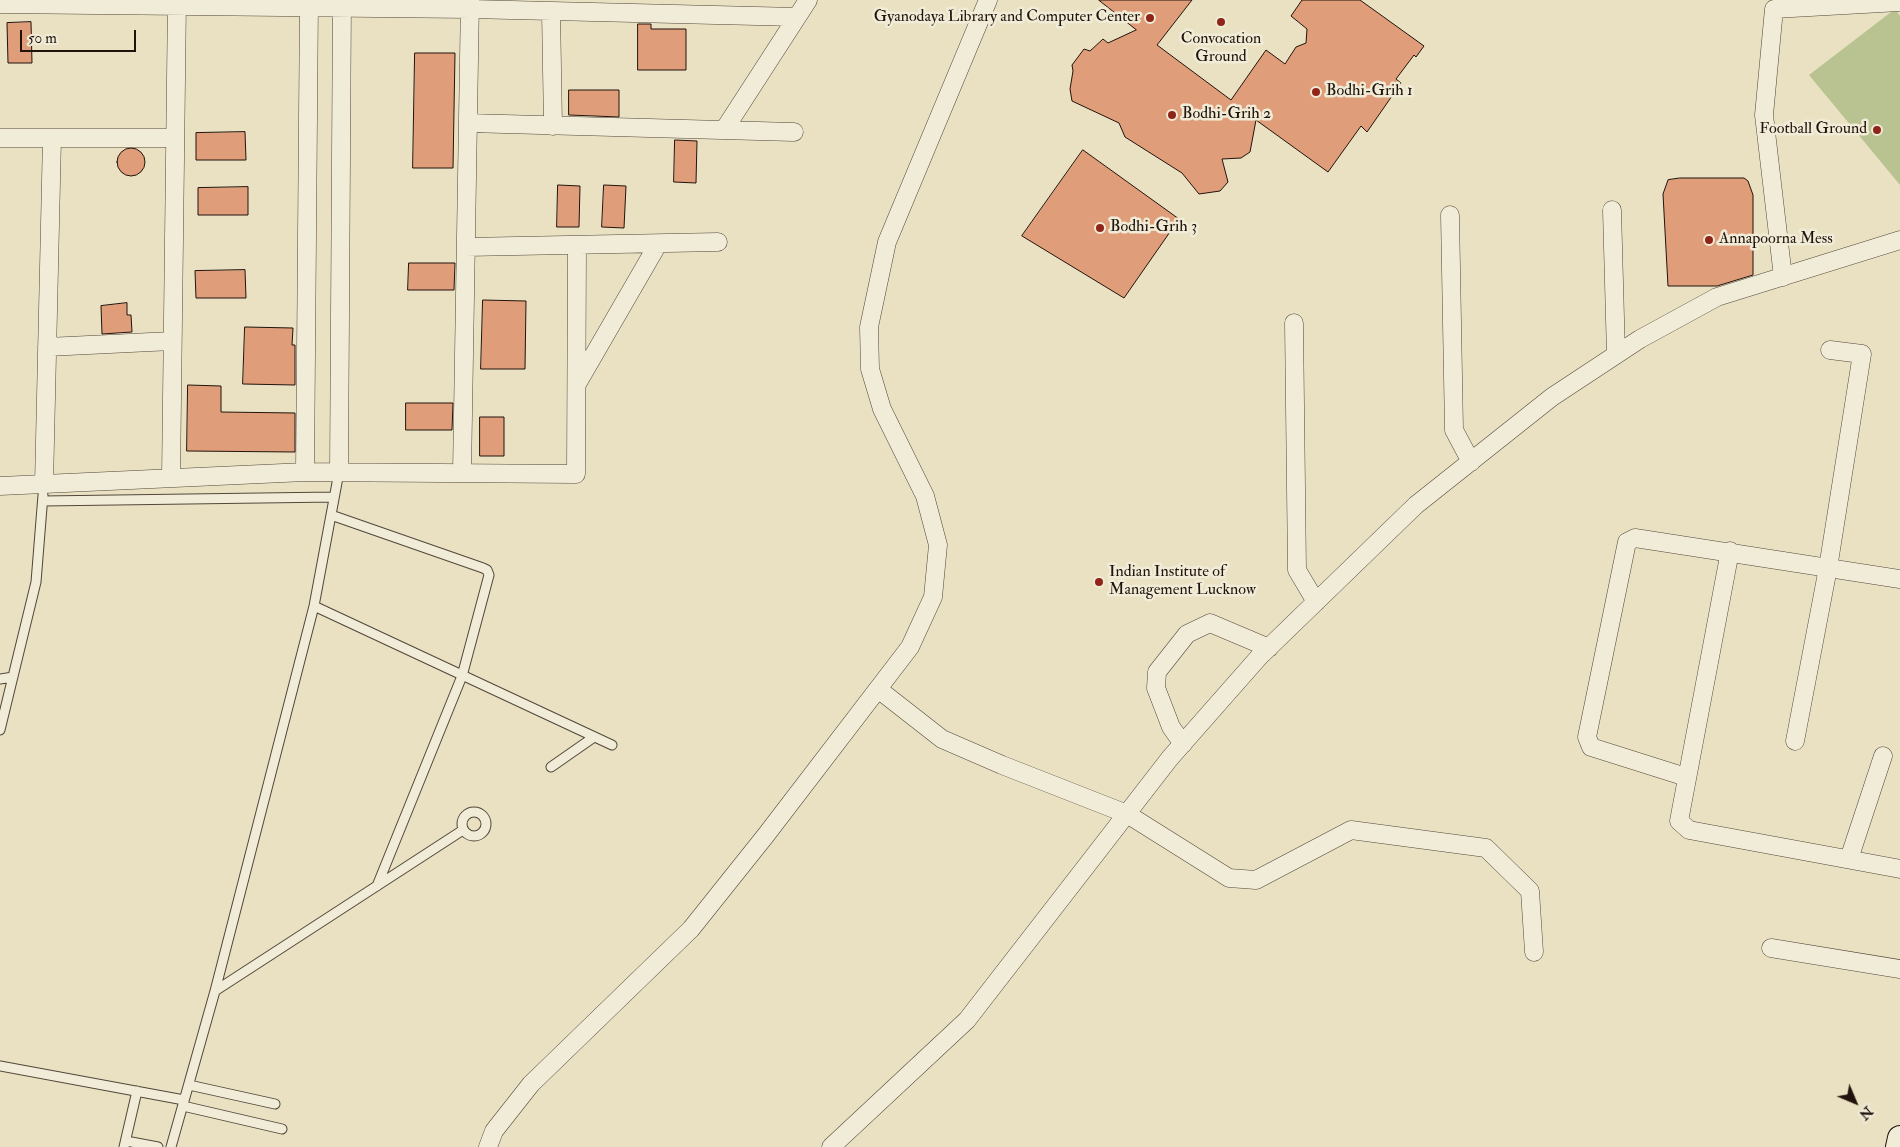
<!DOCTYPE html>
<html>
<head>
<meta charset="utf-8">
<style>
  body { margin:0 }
  #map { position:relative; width:1900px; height:1147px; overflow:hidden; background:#e9e1c2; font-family:"IM FELL Double Pica",serif }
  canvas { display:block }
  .north { position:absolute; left:1830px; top:1077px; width:50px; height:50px; -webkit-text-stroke:4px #f1ecd7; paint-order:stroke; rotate:135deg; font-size:14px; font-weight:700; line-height:20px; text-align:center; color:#21130c }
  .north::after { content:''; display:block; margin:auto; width:18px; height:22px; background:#21130c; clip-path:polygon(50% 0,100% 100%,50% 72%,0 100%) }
  .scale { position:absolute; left:20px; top:30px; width:116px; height:22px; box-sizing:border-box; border:2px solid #21130c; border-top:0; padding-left:6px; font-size:15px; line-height:18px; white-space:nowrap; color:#21130c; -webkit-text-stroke:4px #f1ecd7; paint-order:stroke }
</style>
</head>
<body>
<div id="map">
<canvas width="1900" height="1147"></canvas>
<div class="north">N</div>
<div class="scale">50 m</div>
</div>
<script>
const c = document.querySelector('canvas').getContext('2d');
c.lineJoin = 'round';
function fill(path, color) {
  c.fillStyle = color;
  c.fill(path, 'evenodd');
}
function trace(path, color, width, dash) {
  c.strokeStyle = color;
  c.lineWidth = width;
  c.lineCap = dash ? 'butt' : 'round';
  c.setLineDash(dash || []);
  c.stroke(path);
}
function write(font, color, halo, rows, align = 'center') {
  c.font = font + ' "IM FELL Double Pica",serif';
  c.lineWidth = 5;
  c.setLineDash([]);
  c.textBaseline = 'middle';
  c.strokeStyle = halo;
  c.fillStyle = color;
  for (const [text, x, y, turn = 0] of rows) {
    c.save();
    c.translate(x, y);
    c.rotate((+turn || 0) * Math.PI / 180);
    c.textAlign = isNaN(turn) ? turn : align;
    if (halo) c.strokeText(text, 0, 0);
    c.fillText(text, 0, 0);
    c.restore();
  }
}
fill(new Path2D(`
  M1895,9L1900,16V185L1809,75Z`), '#b9c291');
const building = new Path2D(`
  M1099,0H1192L1157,45L1231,100L1266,50L1285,64L1296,47L1306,43L1307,29L1291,16L1302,0H1360L1424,46L1416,57L1414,55L1396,79L1401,83L1367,132L1361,126L1328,172L1256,120L1250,152L1241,158L1222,159L1228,182L1220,191L1199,194L1182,173L1125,137L1119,123L1072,101L1070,89L1073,71L1072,65L1084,49L1090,51L1103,39L1108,43L1136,30Z
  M31,22L32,63H8L7,23Z
  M638,24H651V29H686V70H638Z
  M415,53H455L453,168H413Z
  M569,90H619V117L569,115Z
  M245,132L246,160H196V133Z
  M675,140L697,141L696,183L674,182Z
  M117 162a14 14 0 1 1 28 0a14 14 0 1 1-28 0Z
  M1083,150L1179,219L1124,298L1022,236Z
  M1680,178H1744L1748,181L1753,195V275L1717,286H1668L1663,194L1668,180Z
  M558,185L580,186L579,227H557Z
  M604,185L626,186L624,228L602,227Z
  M248,187V215H198V188Z
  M409,263H455L454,290H408Z
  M245,270L246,298H196L195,271Z
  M483,300L526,301L525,369H481Z
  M127,303V315H131L132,332L102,334L101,306Z
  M245,327L293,328L292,345H295V385L243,384Z
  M188,385L221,386V412L295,413V452L187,451Z
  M406,403H453L452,430H406Z
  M480,417H504V456H480Z`);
fill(building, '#e09d7a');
trace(building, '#21130c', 1);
const lane = new Path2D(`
  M43,501L334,497
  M331,515L483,568L487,570L489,575L462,676L377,886
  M314,606L612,745
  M0,679L13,677
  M0,730L36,582L43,495
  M551,767L594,737
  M462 824a12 12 0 1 1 24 0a12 12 0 1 1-24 0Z
  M215,991L463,830
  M0,1066L184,1100
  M189,1085L275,1104
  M183,1106L282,1129
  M126,1141L158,1147
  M124,1147L137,1091
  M171,1147L215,991L314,606L339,472`);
const street = new Path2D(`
  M0,4L470,9L797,17
  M551,11L553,126
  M468,123L794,132
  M724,130L808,0
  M0,138H175
  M1612,210L1616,355
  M1450,215L1454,430L1471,462
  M466,247L718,242
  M1783,277L1764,115L1774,9L1900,2
  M1294,323L1297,570L1316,602
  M47,347L172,341
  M577,384L658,244
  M305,472L309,0
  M339,472L342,0
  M462,473L470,0
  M171,478L177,0
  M44,484L52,138
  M0,486L305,472L576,474L577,245
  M1730,551L1679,821L1689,830L1900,869
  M878,689L942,739L1002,765L1127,814L1229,878L1256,880L1351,830L1486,848L1530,891L1534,952
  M1795,741L1828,568L1862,354L1830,350
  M1183,744L1171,727L1156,688L1157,672L1187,634L1210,623L1269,648
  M1686,777L1591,747L1587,737L1627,542L1635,538L1900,579
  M1849,859L1883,756
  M1771,948L1900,969
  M488,1147L494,1131L531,1084L691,929L766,835L910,647L933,597L938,545L925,496L882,409L870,369L869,327L887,242L988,0
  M831,1147L967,1020L1170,758L1259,657L1416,505L1552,397L1640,339L1717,297L1900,240`);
const secondary = new Path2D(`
  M1898,1147L1900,1138`);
trace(lane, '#53463a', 11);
trace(street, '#53463a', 19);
trace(secondary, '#21130c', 26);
trace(lane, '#f1ecd7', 9);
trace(street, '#f1ecd7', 18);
trace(secondary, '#f1ecd7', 24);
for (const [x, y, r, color] of [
  [1150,18,5,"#8f2418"],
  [1221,22,5,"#8f2418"],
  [1316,92,5,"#8f2418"],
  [1172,115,5,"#8f2418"],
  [1877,130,5,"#8f2418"],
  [1100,228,5,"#8f2418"],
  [1709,240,5,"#8f2418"],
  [1099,582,5,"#8f2418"]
]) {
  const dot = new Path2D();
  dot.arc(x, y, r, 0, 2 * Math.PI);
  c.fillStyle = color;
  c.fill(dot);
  trace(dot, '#f1ecd7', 2);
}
write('16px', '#21130c', '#f1ecd7', [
  ["Gyanodaya Library and Computer Center",1140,18,"right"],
  ["Convocation",1221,40,"center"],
  ["Ground",1221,58,"center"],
  ["Bodhi-Grih 1",1326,92],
  ["Bodhi-Grih 2",1182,115],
  ["Football Ground",1867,130,"right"],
  ["Bodhi-Grih 3",1110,228],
  ["Annapoorna Mess",1719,240],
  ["Indian Institute of",1109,573],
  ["Management Lucknow",1109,591]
], 'left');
</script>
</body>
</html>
